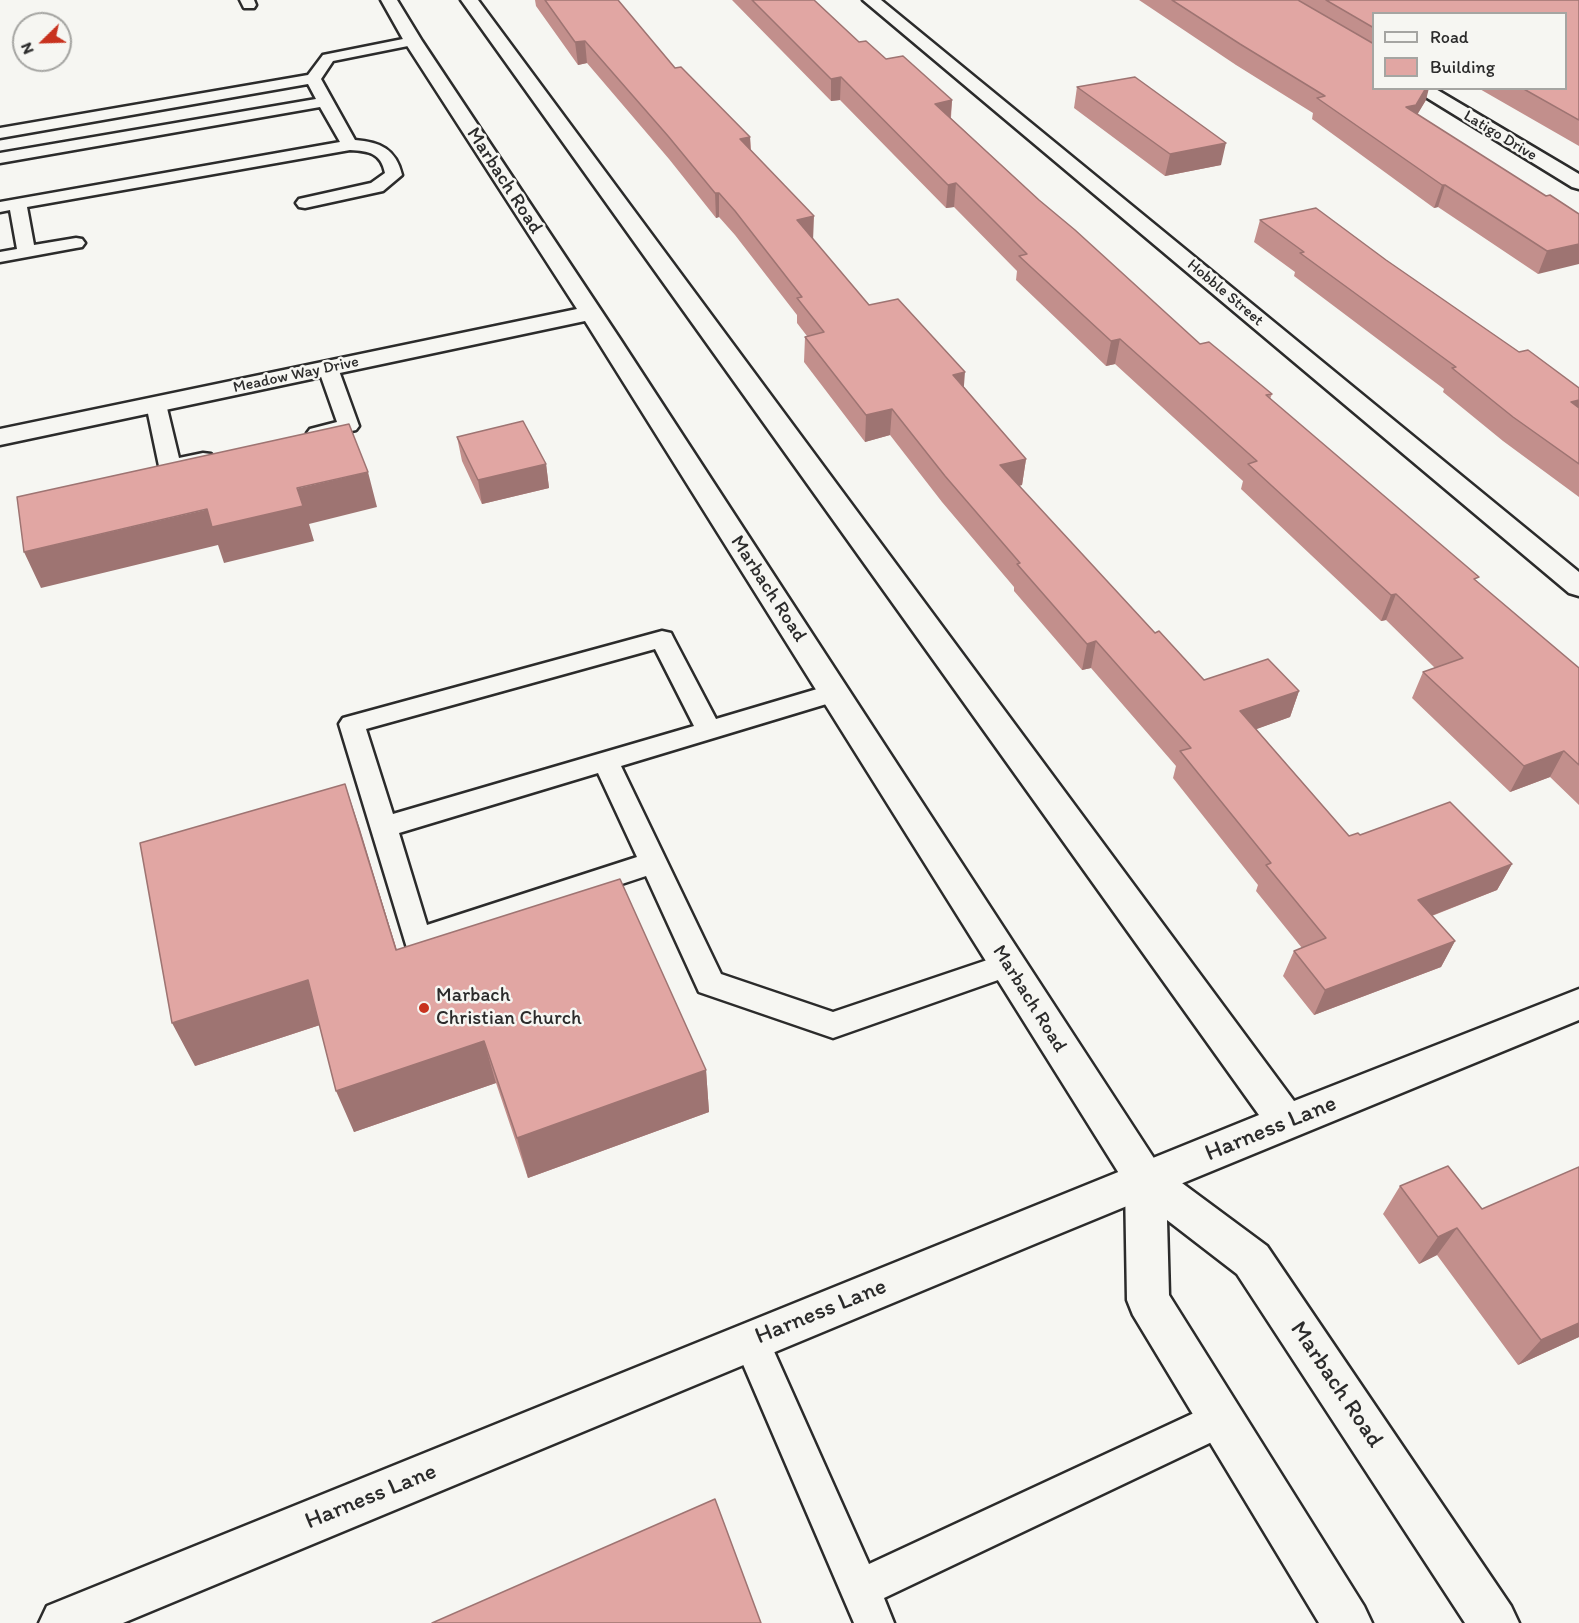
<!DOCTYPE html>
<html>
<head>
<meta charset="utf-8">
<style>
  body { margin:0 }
  #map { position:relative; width:1579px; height:1623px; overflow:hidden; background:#f6f6f2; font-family:Itim,sans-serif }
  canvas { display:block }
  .legend { position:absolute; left:1372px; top:12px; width:195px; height:78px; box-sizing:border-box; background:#f6f6f2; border:2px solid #a5a5a2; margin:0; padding:8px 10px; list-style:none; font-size:18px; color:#2b2b2b }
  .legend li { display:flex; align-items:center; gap:12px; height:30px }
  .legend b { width:30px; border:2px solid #a5a5a2 }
  .north { position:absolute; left:12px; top:12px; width:60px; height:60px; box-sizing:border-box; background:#f6f6f2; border:2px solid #a5a5a2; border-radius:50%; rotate:247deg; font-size:16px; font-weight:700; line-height:24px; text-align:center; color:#2b2b2b }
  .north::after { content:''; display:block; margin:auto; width:21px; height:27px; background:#c8321e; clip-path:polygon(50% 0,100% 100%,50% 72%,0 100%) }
</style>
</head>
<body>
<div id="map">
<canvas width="1579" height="1623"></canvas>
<ul class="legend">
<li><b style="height:8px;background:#f6f6f2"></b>Road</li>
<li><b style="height:16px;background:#e1a6a3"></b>Building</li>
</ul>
<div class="north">N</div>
</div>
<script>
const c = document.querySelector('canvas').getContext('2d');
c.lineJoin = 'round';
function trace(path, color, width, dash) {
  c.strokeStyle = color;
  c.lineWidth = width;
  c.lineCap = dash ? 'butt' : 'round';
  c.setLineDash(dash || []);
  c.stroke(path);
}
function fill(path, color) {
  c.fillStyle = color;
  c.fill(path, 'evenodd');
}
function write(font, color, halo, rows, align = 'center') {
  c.font = font + ' Itim,sans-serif';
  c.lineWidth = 5;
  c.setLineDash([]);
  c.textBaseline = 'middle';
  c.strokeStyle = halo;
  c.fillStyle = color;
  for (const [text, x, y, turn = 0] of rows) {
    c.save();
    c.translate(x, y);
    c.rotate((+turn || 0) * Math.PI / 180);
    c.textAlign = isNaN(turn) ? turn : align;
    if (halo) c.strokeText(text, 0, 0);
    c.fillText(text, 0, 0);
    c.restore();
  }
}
const lane = new Path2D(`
  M240,0H254L256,5L254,8H244Z
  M413,37L420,41L418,44L333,61L321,79L355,140C380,142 396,149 402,175L383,191L305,208L299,207L296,203L299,199L371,183L385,173C381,153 369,151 350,150L27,207L34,245L76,238L82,239L85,243L82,247L76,248L0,262V252L17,249L10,210L0,212V202L340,142L320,107L0,163V153L316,99L308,84L0,138V128L308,75L323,55Z
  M328,362L335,364L338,368L359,426L356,430L317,439L310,437L307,433L310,429L337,422L318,368L321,364Z
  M156,398L163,400L166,404L179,458L203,453L211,454L214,459L211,464L170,472L162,471L159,466L146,404L149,400Z
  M662,631L671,633L674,639L716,719L834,684L843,687L847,693L843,699L621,766L721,974L833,1012L1008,953L1018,957L1023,965L1018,973L833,1038L699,992L646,876L417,952L407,948L339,724L343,718ZM655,649L694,726L393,814L366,729ZM598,773L637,857L427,925L399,833Z
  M751,1324L764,1329L869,1564L1222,1400L1235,1405L1240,1418L1235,1431L884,1598L894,1623H854L733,1341L738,1329Z`);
const street = new Path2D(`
  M461,0H478L1294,1101L1579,989V1020L1037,1243L123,1623H39L47,1606L1259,1115Z
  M863,0H881L1579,572V596L1569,593Z
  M1411,88H1434L1579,174V189L1572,187Z`);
const secondary = new Path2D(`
  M381,0H397L422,41L620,339L1159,1166L1267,1246L1511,1606L1519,1623H1465L1237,1274L1167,1220L1169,1295L1364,1606L1372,1623H1319L1133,1315L1127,1300L1125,1183L585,321L0,445V429L577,309L404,41Z`);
trace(lane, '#2b2b2b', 5);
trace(street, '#2b2b2b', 5);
trace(secondary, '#2b2b2b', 5);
fill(lane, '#f6f6f2');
fill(street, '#f6f6f2');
fill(secondary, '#f6f6f2');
fill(new Path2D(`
  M535,0H618L675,68L750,137L751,150L813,239L869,305L964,387L1026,459L1022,485L1019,486L1155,633L1204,680L1299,691L1290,717L1256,729L1349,836L1360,835L1512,864L1497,890L1432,916L1455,941L1441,967L1314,1015L1283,976L1294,951L1302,948L1256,891L1258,885L1173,778L1176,766L1091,668L1082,670L1014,591V587L942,502L890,435L865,442L804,362L805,337L807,336L797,323V315L735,235L719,217L716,218L669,159L587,63L578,65L536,6Z
  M732,0H814L859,42L952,100L951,118L1039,200L1200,344L1272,394L1270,399L1477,582L1579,668V805L1550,777L1510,792L1412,698L1423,672L1435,668L1386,620L1381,621L1241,489L1243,481L1115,364L1106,366L1016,280L1017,271L954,207L946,208L840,100L831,101Z
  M1139,0H1579V146L1478,88H1566L1374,14V88L1426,100L1417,114L1546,196L1579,214L1538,274L1438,207L1434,208L1312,119L1313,113L1236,65Z
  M1077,87L1221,165L1165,176L1074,108Z
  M1260,220L1386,260L1519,352L1579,388V497L1503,441L1443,392L1444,389L1294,276L1295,272L1254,242Z
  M457,437L546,464L549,488L482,504L462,461Z
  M345,784L397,950L706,1070L709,1112L528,1178L496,1083L354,1132L320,1025L195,1066Z
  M1400,1186L1482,1209L1579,1337L1518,1365L1437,1255L1419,1264L1383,1214Z`), '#c28f8c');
fill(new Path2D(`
  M585,41L587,63L578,65L575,42Z
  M841,77L840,100L831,101V79Z
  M1426,88H1429L1426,100L1410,127L1406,107Z
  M952,100L950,123L935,104Z
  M750,137L751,161L740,139Z
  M1226,143L1221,165L1165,176L1170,154Z
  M956,183L954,207L946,208L948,185Z
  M1442,185H1445L1438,207L1434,208Z
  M715,193H719V217L716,218Z
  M814,216L813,241L797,220Z
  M1579,244V264L1538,274L1547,251Z
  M1120,339L1115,364L1106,366L1111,341Z
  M965,372L963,398L953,375Z
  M1579,400V421L1571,402Z
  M892,409L890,435L865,442L866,415Z
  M1026,459L1022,485L997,491L1000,465Z
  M546,464L549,488L482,504L478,480Z
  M368,472L377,507L309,524L314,541L224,563L218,545L41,588L24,552Z
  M1396,594L1386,620L1381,621L1391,595Z
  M1096,641L1091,668L1082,670L1087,644Z
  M1299,691L1290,717L1232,738L1240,711Z
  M1564,751L1550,777L1510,792L1524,766Z
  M345,784L360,829L410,994L396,950Z
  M1512,864L1497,890L1405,926L1418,900Z
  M1455,941L1441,967L1314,1015L1325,990Z
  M308,980L326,1023L195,1066L172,1023Z
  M484,1041L496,1083L354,1132L336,1091Z
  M706,1070L709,1112L528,1178L517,1138Z
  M1457,1228L1437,1255L1419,1264L1438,1237Z
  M1579,1323V1337L1518,1365L1541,1340Z`), '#9e7472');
const building = new Path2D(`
  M545,0H618L675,68L681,67L750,137L740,139L814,216L797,220L869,305L898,299L965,372L953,375L1026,459L1000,465L1155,633L1159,631L1204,680L1268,659L1299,691L1240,711L1349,836L1358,833L1360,835L1450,802L1512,864L1418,900L1455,941L1325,990L1294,951L1326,938L1266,865L1271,863L1180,751L1191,748L1096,641L1087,644L1017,564L1020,563L945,476L892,409L866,415L805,337L824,332L797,298L802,297L735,211L719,193H715L668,136L585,41L575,42Z
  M752,0H814L859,42L866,41L886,59L903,56L952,100L935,104L1039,200L1075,230L1200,344L1209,342L1272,394L1266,395L1479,577L1474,579L1579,668V765L1564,751L1524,766L1423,672L1463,658L1396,594L1391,595L1248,464L1257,461L1120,339L1111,341L1019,256L1027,254L956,183L948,185L841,77L831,79Z
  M1172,0H1298L1374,44V88H1426L1416,105L1406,107L1546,196L1550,195L1579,214V244L1547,251L1445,185H1442L1317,98L1325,96L1240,44Z
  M1326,0H1579V120L1522,88H1566V14H1374V28Z
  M1135,77L1226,143L1170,154L1077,87Z
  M1316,208L1386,260L1519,352L1528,350L1579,388V400L1571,402L1579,408V464L1513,417L1452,368L1456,367L1300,253L1304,252L1260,220Z
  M523,421L546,464L478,480L457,437Z
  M349,424L368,472L297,488L303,506L212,527L207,509L24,552L17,497Z
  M345,784L396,950L620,879L706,1070L517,1138L484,1041L336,1091L308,980L172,1023L140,843Z
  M1448,1166L1482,1209L1579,1167V1323L1541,1340L1457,1228L1438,1237L1400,1186Z
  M715,1499L761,1623H432Z`);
fill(building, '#e1a6a3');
trace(building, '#9e7472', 1.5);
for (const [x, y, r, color] of [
  [424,1008,6,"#c8321e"]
]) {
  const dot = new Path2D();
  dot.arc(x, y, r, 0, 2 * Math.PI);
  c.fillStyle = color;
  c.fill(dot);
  trace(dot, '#f6f6f2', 2);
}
write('16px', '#2b2b2b', '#f6f6f2', [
  ["Latigo Drive",1500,136,31],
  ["Hobble Street",1225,293,40],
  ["Meadow Way Drive",296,375,-12]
]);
write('20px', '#2b2b2b', '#f6f6f2', [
  ["Marbach Road",504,181,57],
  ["Marbach Road",768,589,57],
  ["Marbach Road",1029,999,58]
]);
write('20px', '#2b2b2b', '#f6f6f2', [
  ["Marbach",436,996],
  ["Christian Church",436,1019]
], 'left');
write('24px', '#2b2b2b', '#f6f6f2', [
  ["Harness Lane",1271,1129,-22],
  ["Harness Lane",821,1312,-22],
  ["Marbach Road",1336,1385,56],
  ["Harness Lane",371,1497,-22]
]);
</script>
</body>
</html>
